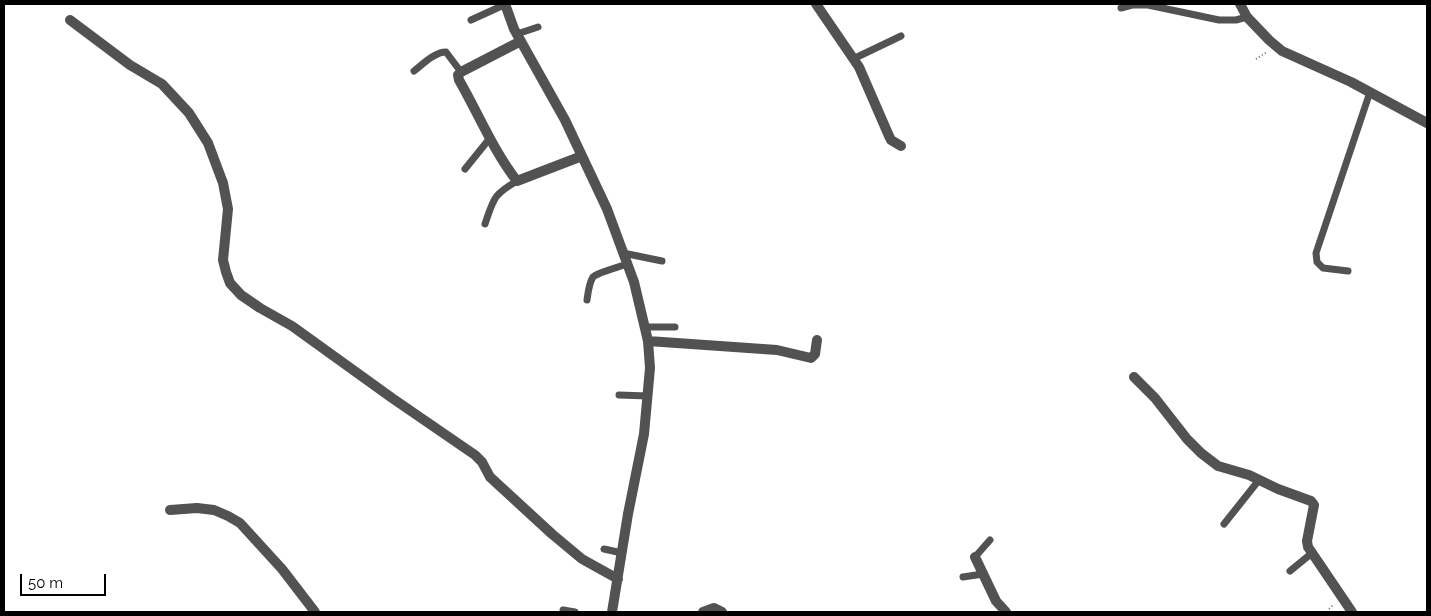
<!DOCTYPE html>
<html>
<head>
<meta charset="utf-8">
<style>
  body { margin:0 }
  #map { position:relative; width:1431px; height:616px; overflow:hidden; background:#fff; font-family:Raleway,sans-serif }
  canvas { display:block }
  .frame { position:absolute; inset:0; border:5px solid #000; pointer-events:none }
  .scale { position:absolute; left:20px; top:574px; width:86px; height:22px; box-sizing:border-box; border:2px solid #000; border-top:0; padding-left:6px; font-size:15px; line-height:18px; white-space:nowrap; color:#000; -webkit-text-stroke:4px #fff; paint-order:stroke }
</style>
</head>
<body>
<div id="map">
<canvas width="1431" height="616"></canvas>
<div class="frame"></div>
<div class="scale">50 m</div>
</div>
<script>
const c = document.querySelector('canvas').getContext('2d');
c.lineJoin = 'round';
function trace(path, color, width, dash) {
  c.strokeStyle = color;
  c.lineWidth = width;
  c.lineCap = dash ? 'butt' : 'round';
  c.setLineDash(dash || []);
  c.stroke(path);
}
trace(new Path2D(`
  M1256,59L1267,52
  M1329,609L1333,605`), '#747474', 2, [1, 2.5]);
trace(new Path2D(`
  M1121,8L1132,5H1148L1219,20H1236L1247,17
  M471,20L506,4
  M517,34L538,27
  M853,59L901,36
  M414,71C423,64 435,52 446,52L461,72
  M465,169L490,138
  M485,224C494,198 493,195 517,181
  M623,253L662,261
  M1348,271L1323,268L1317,262L1316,253L1370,92
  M587,300C588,293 589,283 593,277C598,272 619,267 627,264
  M645,327H675
  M619,395L648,396
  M1224,524L1259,480
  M604,549L622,553
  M975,557L990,540
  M1290,571L1312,553
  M963,577L983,574
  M563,610L575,612`), '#525252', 7);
trace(new Path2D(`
  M505,4L514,29L565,120L607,209L634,282L648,341L650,368L644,434L628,514L612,612
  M816,4L859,67L889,136L891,140L901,146
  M1240,4L1247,17L1269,40L1282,51L1351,82L1427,123
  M70,20L130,65L162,84L189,113L208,143L223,183L228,209L223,260L226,272L230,283L241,295L260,308L292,326L392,398L475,455L482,462L490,477L552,534L582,559L618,579
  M521,41L461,72L458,75L459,80C478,113 493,150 517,181L582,156
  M648,341L777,350L811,358L815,354L817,340
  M1134,377L1155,398L1187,439L1201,453L1218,466L1249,475L1278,489L1311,501L1314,505L1307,541L1308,547L1352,612
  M170,510L197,508L214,510L228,516L240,523L282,569L315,612
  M975,557L996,601L1006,612
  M703,612L714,608L722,612`), '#525252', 10);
</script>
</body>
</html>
